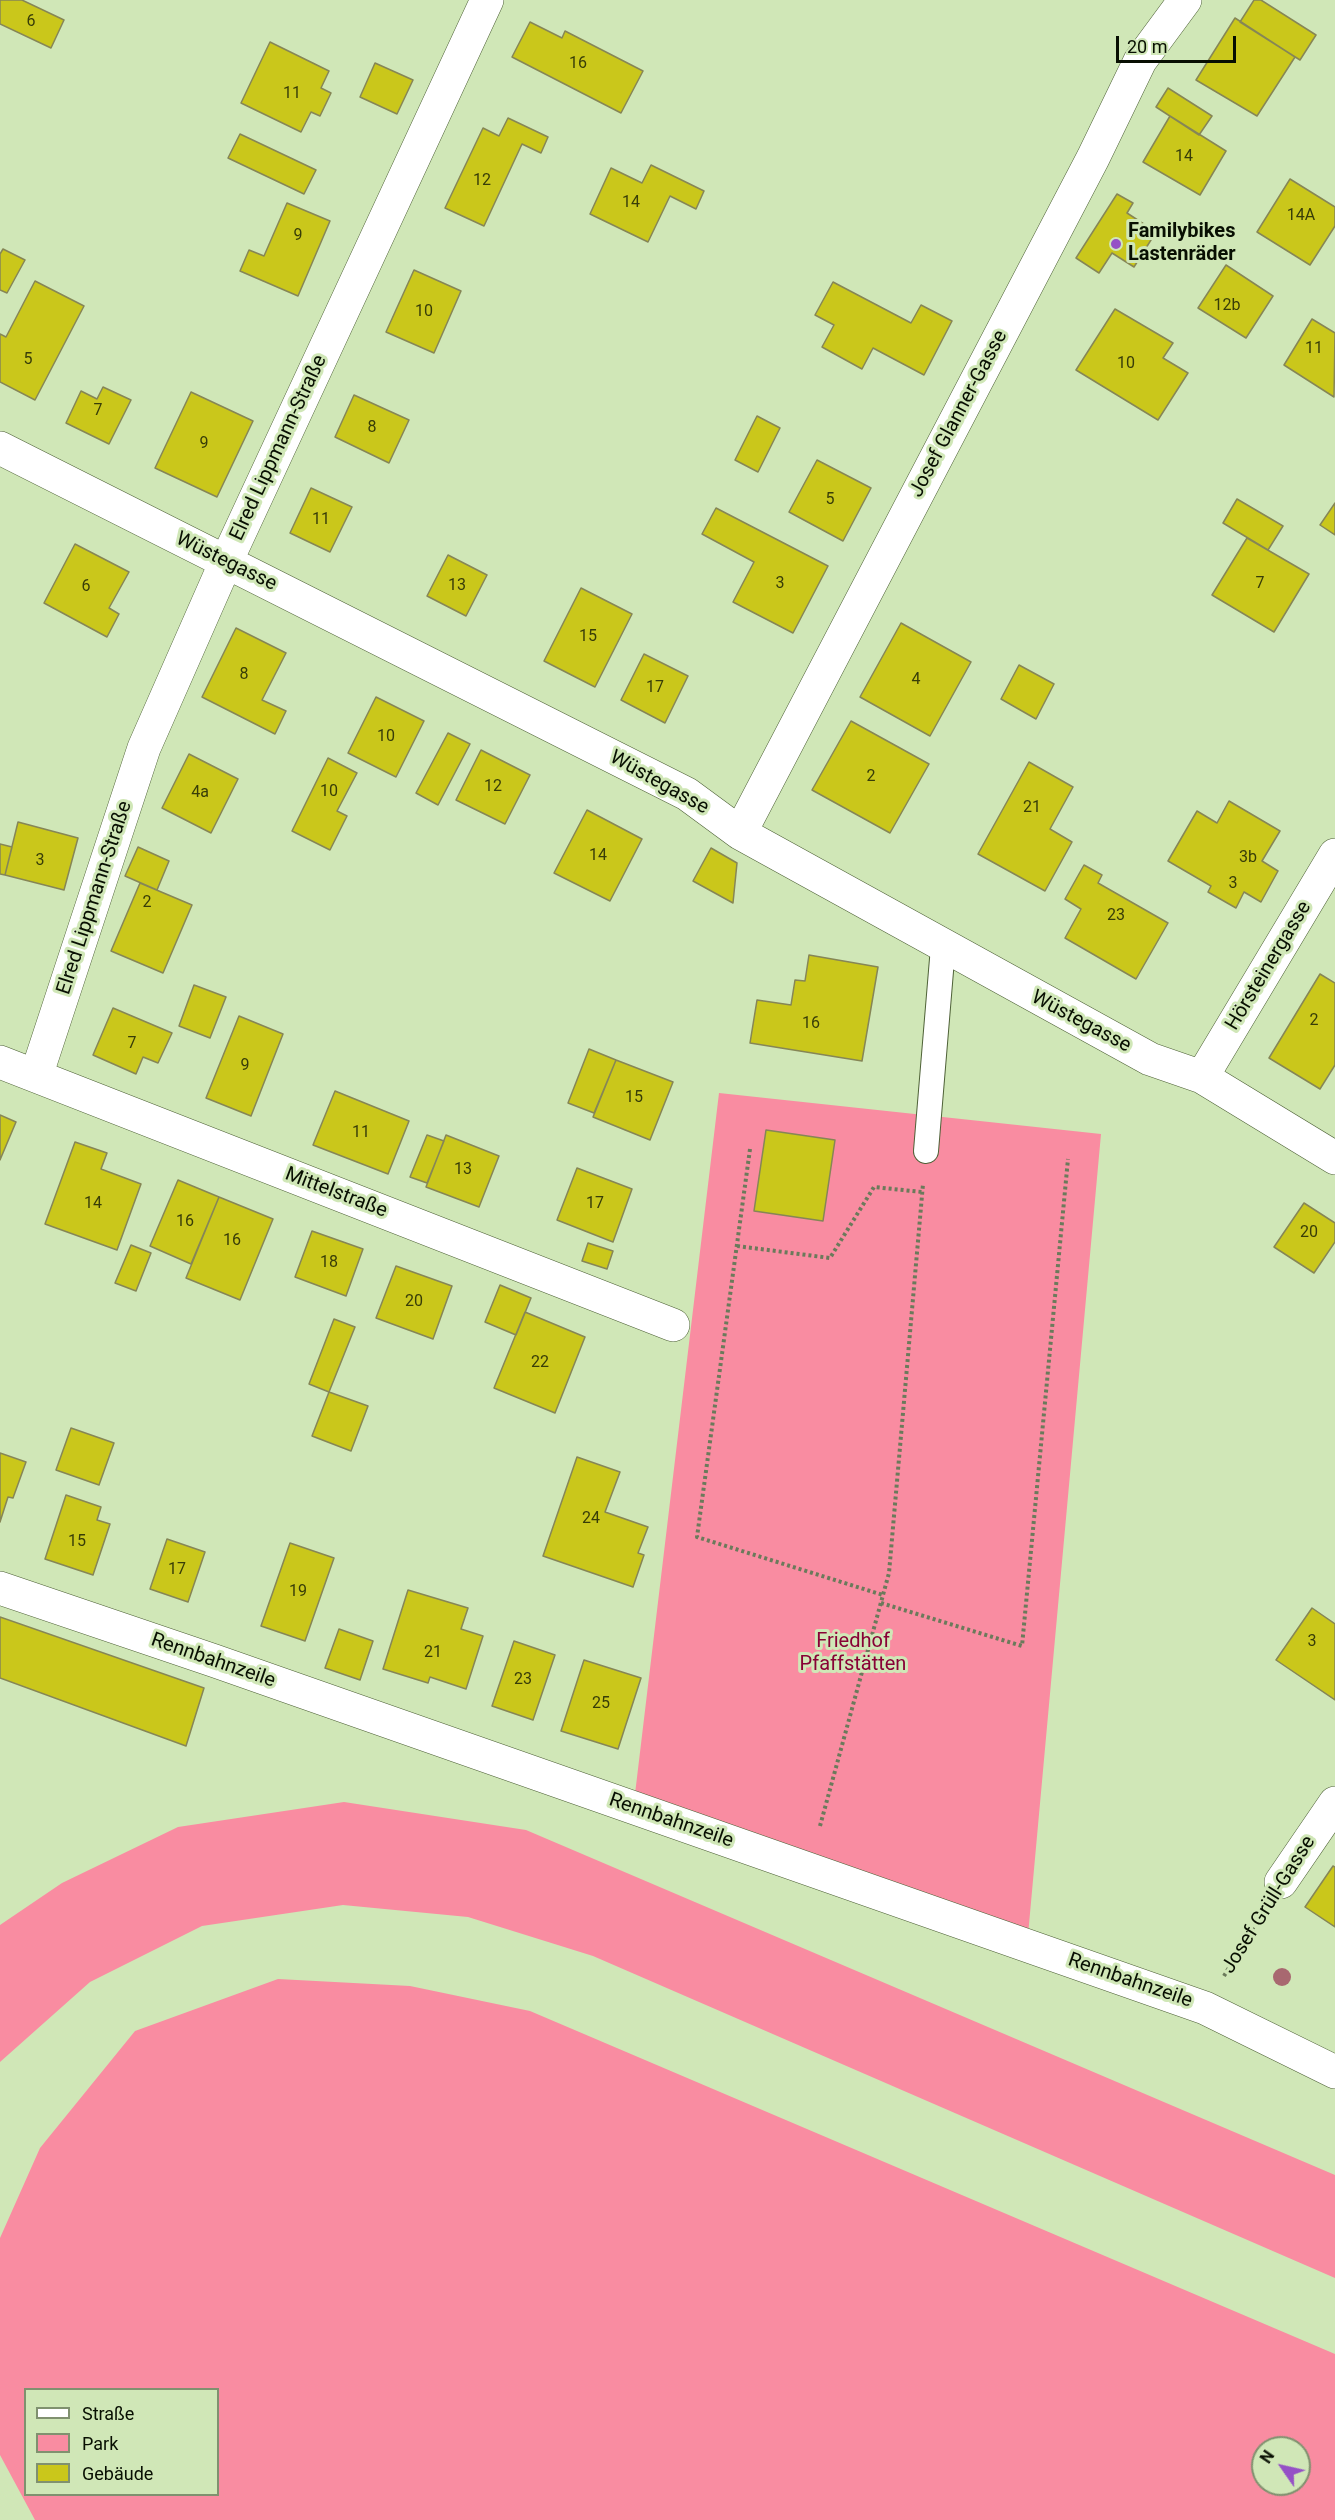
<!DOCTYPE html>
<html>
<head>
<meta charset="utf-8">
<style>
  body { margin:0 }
  #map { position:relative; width:1335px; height:2520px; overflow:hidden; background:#d0e7b7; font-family:Roboto,sans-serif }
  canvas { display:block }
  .legend { position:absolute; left:24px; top:2388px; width:195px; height:108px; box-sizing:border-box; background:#d0e7b7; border:2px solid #80916f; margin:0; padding:8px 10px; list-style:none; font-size:18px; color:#080f02 }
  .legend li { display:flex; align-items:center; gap:12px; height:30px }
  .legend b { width:30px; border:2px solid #80916f }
  .north { position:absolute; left:1251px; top:2436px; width:60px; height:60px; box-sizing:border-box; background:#d0e7b7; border:2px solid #80916f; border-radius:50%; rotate:304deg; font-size:16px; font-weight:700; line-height:24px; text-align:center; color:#080f02 }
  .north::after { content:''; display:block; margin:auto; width:21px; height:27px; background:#9551c6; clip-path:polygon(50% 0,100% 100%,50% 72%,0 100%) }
  .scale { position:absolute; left:1116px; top:36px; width:120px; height:27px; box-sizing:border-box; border:3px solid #080f02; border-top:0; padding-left:8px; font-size:18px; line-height:21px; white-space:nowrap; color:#080f02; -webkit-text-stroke:4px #d0e7b7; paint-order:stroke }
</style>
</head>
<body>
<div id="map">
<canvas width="1335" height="2520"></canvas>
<ul class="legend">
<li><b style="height:8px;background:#fff"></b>Straße</li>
<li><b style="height:16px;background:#f98ca1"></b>Park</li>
<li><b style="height:16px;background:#cac71b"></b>Gebäude</li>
</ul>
<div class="north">N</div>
<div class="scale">20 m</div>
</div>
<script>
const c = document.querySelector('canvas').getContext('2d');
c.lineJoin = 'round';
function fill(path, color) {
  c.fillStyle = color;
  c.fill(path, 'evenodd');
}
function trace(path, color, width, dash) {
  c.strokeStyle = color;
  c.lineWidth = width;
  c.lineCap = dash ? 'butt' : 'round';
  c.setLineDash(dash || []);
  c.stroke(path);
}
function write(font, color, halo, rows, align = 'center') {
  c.font = font + ' Roboto,sans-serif';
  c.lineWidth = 6;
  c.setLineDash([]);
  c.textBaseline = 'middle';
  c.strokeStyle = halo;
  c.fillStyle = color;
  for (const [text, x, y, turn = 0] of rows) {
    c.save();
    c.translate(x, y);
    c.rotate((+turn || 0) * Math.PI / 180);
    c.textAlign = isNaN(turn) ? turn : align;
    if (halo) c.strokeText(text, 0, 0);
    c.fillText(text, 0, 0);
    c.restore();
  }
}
fill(new Path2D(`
  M719,1093L1101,1134L1028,1935L635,1794Z
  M344,1802L526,1830L1335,2175V2278L593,1956L468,1917L343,1905L202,1926L90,1982L0,2062V1925L62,1883L178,1827Z
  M278,1979L410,1986L530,2011L1335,2354V2520H35L0,2455V2238L40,2148L135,2031ZM26,2390H218V2494H26ZM1263,2448H1299V2484H1263Z`), '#f98ca1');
const building = new Path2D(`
  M0,0H22L64,20L51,48L0,24Z
  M1254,0H1261L1316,35L1300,60L1240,22Z
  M1235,18L1295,57L1257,116L1196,80Z
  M530,22L562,38L565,31L643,71L621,113L512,57Z
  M270,42L329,71L321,88L331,93L320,116L311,112L301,132L241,103Z
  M375,63L413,80L397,114L360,97Z
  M1168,88L1212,116L1199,135L1156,107Z
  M1170,116L1226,151L1200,195L1143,162Z
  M508,118L548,137L541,153L522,144L484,226L445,208L483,128L499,136Z
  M240,134L316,170L304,194L228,158Z
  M651,165L704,191L696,209L670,196L648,242L590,214L611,168L642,183Z
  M1290,179L1335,207V226L1310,265L1257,232Z
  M1117,194L1133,203L1127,213L1156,232L1134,267L1112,253L1099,273L1076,258Z
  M287,203L330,221L298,296L240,271L249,250L264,256Z
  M3,249L25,260L7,293L0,290V254Z
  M1226,265L1273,296L1246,338L1198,308Z
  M414,270L461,291L434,353L386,332Z
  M35,281L84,306L35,400L0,382V334L6,337Z
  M833,282L911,323L921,305L952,321L924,375L873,348L862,369L822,347L834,325L815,315Z
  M1115,309L1173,343L1163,358L1188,373L1158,420L1076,370Z
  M1312,319L1335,333L1334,397L1284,365Z
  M103,387L131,400L109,444L66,423L81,391L97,399Z
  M191,392L253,421L217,497L155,468Z
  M354,395L409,420L389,463L335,437Z
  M757,416L780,428L758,472L735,460Z
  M817,460L871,488L843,541L789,512Z
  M311,488L352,507L330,552L290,533Z
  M1237,499L1283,526L1268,550L1223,523Z
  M1335,503V535L1320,525Z
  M716,508L828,566L793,633L733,602L754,562L702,534Z
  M1247,538L1309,574L1274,632L1212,595Z
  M75,544L129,572L109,608L119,614L107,637L44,603Z
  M448,555L487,575L466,616L427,596Z
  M581,588L632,614L595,687L544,661Z
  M901,623L971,662L930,736L860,697Z
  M236,628L286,653L262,700L286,711L275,734L202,697Z
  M644,654L688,676L665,723L621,700Z
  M1019,665L1054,684L1036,719L1001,699Z
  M376,697L424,721L396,777L348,753Z
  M851,721L929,764L890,833L812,790Z
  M448,733L470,744L438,805L416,793Z
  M481,750L530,775L505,824L456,800Z
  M189,754L238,779L211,833L162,808Z
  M328,758L357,773L337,811L347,816L330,850L292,831Z
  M1029,762L1073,787L1050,829L1072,842L1045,891L978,854Z
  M1229,801L1280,831L1262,861L1278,871L1261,902L1244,892L1236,908L1208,892L1211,886L1168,861L1197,811L1217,823Z
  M587,810L642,839L610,901L554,873Z
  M18,822L78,838L64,890L5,875Z
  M0,844L12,847L5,875L0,874Z
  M138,847L169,861L157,890L125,876Z
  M711,848L737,863L733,903L693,881Z
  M1084,865L1102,875L1098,883L1168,923L1136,979L1065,938L1081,909L1065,899Z
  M140,883L192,905L163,973L111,951Z
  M809,955L878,967L862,1061L750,1043L757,1000L791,1005L795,980L805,981Z
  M1320,974L1335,983V1065L1320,1089L1269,1058Z
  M194,985L226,997L210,1038L179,1026Z
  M113,1008L172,1033L158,1063L143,1057L136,1074L93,1055Z
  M239,1016L283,1034L251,1116L206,1098Z
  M589,1049L616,1060L594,1113L568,1103Z
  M616,1060L673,1082L650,1140L593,1117Z
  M335,1091L409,1121L388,1174L313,1145Z
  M0,1115L16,1122L0,1160Z
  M766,1130L835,1140L823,1221L754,1211Z
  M427,1135L444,1141L427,1183L410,1177Z
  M446,1135L499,1156L479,1207L426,1187Z
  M75,1142L107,1153L101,1169L141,1184L117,1250L45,1224Z
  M577,1168L632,1189L613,1242L557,1220Z
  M178,1180L219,1197L191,1264L150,1246Z
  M219,1197L273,1219L240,1300L186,1278Z
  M1304,1203L1335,1223V1242L1314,1273L1274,1247Z
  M312,1231L363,1249L346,1296L295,1277Z
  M588,1243L613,1251L607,1269L582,1261Z
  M131,1245L151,1253L136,1291L115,1283Z
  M396,1266L452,1286L433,1339L376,1318Z
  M500,1285L531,1298L516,1335L485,1322Z
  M525,1312L585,1337L555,1413L494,1388Z
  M334,1319L355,1327L329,1392L309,1384Z
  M329,1392L368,1406L351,1451L312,1436Z
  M71,1428L114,1443L99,1485L56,1470Z
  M0,1453L26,1462L13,1498L8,1497L0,1522Z
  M577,1457L620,1472L605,1512L648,1527L638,1553L644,1555L633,1587L543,1556Z
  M66,1495L101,1507L97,1520L110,1524L93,1575L45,1559Z
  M167,1539L205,1552L188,1602L150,1589Z
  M290,1543L334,1558L305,1641L261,1626Z
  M408,1590L468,1608L461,1629L483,1636L466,1689L430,1677L428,1683L383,1669Z
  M1312,1608L1335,1624V1700L1276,1660Z
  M0,1617L204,1688L186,1746L0,1678Z
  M339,1629L373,1641L360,1680L325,1668Z
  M514,1641L555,1655L533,1720L492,1706Z
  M584,1660L641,1678L618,1749L561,1731Z
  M1333,1866L1335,1867V1927L1305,1907Z`);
fill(building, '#cac71b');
trace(building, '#868656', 1.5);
const lane = new Path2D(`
  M926,1151L943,947`);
const street = new Path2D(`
  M0,448L687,794L740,833L1150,1059L1202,1077L1335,1158
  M740,833L1093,158L1140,61L1185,0
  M0,1062L673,1325
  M36,1076L144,748L225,564L487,0
  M1202,1077L1335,855
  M0,1588L215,1661L1205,2008L1335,2072
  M1281,1882L1335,1803`);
trace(lane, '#4d6036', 26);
trace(street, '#4d6036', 34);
trace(new Path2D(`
  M750,1149L697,1537L883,1595
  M737,1246L830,1258L874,1187L922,1192
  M881,1603L1022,1646L1068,1159
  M820,1826L889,1573L923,1184
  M1224,1976L1262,1913`), '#6b7a5b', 4, [3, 3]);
trace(lane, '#fff', 24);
trace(street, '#fff', 33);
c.fillStyle = '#a86870';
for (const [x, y] of [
  [1282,1977]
]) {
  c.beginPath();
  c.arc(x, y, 9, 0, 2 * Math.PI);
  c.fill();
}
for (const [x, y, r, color] of [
  [1116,244,6,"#9551c6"]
]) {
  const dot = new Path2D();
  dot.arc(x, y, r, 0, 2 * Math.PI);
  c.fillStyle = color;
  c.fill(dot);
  trace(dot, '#d0e7b7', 2);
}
write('16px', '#383d08', null, [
  ["6",31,22],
  ["16",578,64],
  ["11",292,94],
  ["14",1184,157],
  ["12",482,181],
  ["14",631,203],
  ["14A",1301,216],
  ["9",298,236],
  ["12b",1227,306],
  ["10",424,312],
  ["11",1314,349],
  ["5",28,360],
  ["10",1126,364],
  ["7",98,411],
  ["8",372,428],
  ["9",204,444],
  ["5",830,500],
  ["11",321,520],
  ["3",780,584],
  ["7",1260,584],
  ["13",457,586],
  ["6",86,587],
  ["15",588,637],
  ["8",244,675],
  ["4",916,680],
  ["17",655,688],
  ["10",386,737],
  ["2",871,777],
  ["12",493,787],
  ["10",329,792],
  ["4a",200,793],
  ["21",1032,808],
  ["14",598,856],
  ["3b",1248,858],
  ["3",40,861],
  ["3",1233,884],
  ["2",147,903],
  ["23",1116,916],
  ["2",1314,1021],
  ["16",811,1024],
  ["7",132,1044],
  ["9",245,1066],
  ["15",634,1098],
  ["11",361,1133],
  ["13",463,1170],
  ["14",93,1204],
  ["17",595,1204],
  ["16",185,1222],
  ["20",1309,1233],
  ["16",232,1241],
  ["18",329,1263],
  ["20",414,1302],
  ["22",540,1363],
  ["24",591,1519],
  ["15",77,1542],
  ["17",177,1570],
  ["19",298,1592],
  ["3",1312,1642],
  ["21",433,1653],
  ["23",523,1680],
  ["25",601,1704]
]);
write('bold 20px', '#080f02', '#d0e7b7', [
  ["Familybikes",1128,232],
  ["Lastenräder",1128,255]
], 'left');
write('20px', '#080f02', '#d0e7b7', [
  ["Josef Glanner-Gasse",959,414,-62],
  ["Elred Lippmann-Straße",279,448,-65],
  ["Wüstegasse",226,562,26],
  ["Wüstegasse",659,783,29],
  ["Elred Lippmann-Straße",95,898,-72],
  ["Hörsteinergasse",1269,966,-59],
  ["Wüstegasse",1081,1022,28],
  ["Mittelstraße",336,1193,21],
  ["Rennbahnzeile",213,1661,19],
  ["Rennbahnzeile",671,1821,19],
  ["Josef Grüll-Gasse",1269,1905,-58],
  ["Rennbahnzeile",1130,1981,19]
]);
write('20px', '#880136', '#d0e7b7', [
  ["Friedhof",853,1642],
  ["Pfaffstätten",853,1665]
]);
</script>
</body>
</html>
